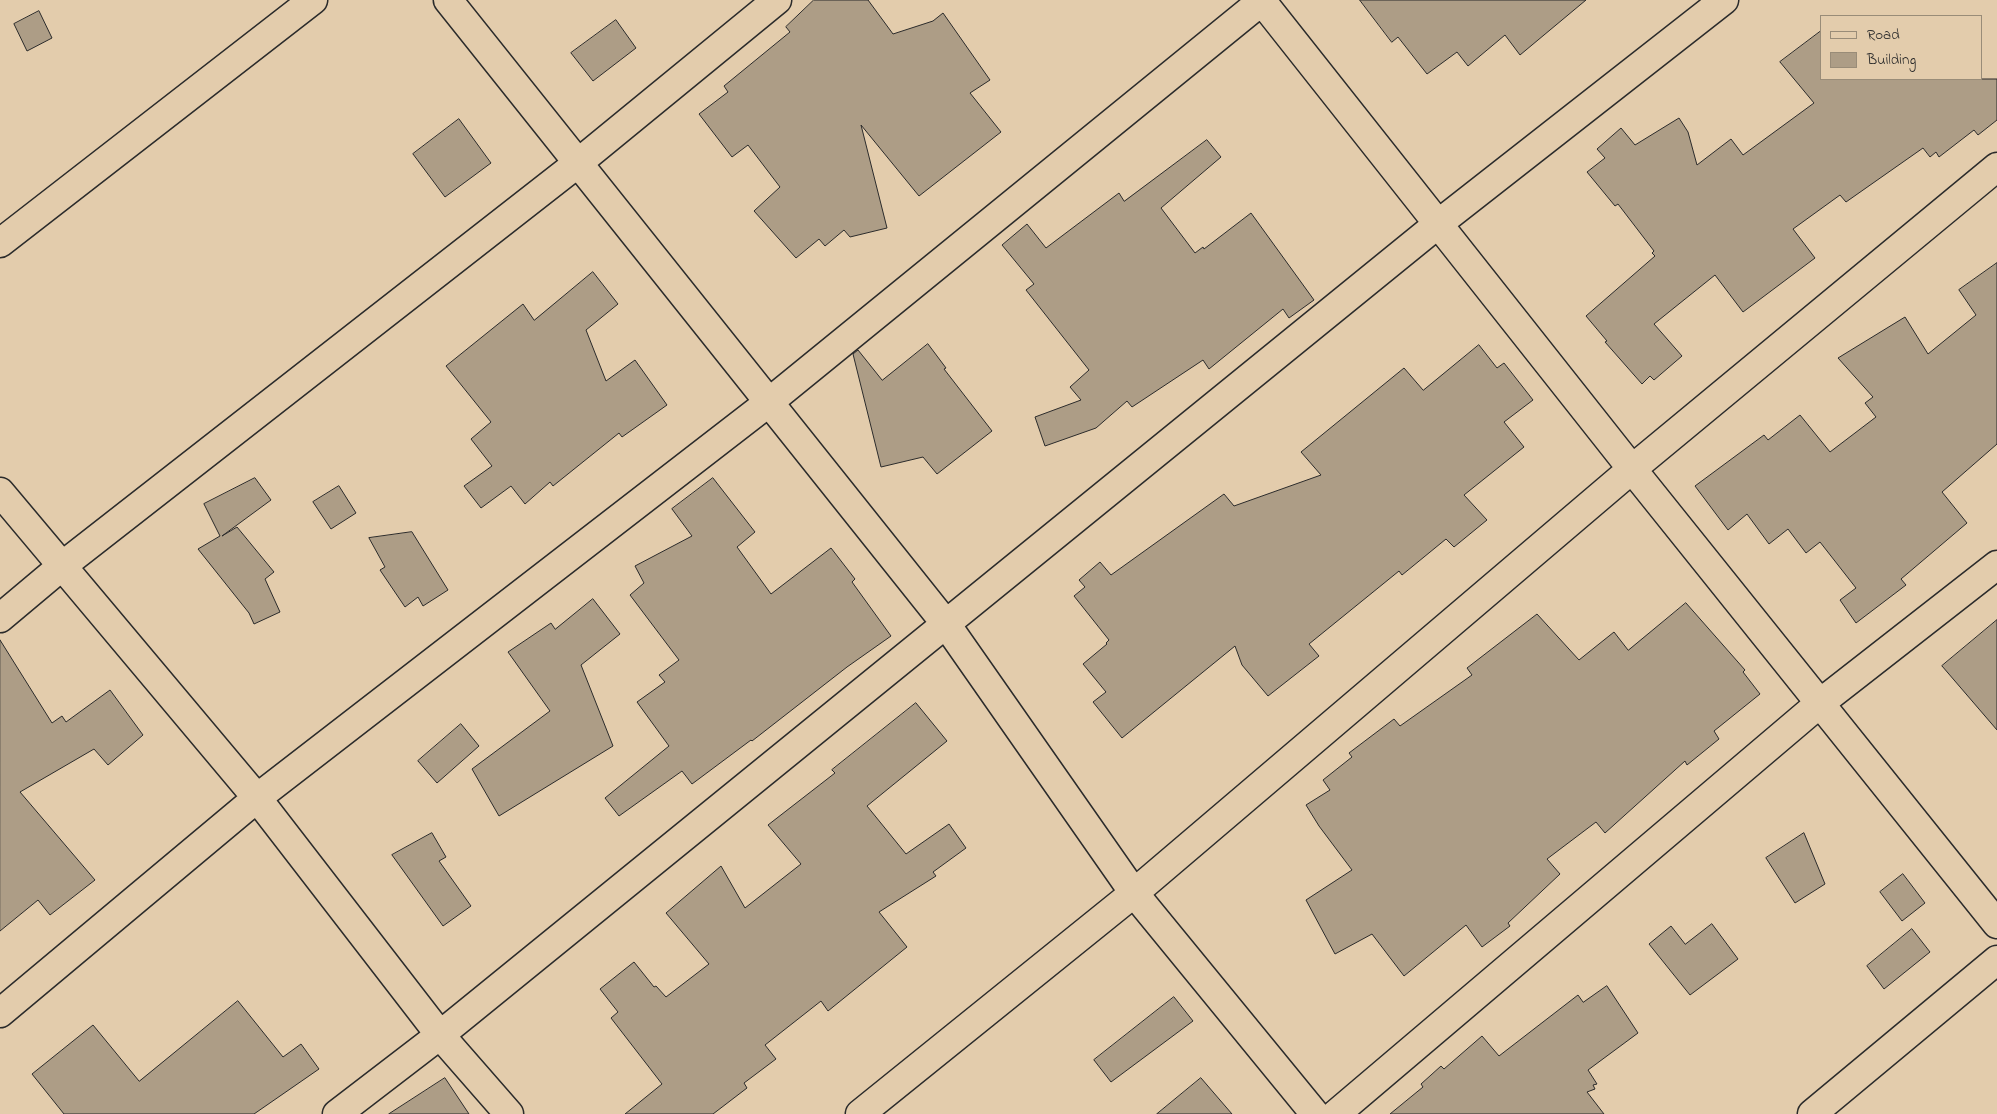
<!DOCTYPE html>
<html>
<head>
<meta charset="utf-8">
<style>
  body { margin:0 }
  #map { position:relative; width:1997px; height:1114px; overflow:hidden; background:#e3ccac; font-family:"Indie Flower",sans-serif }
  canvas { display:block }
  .legend { position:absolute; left:1820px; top:15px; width:162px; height:65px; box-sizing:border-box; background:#e3ccac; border:1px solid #998c78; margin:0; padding:6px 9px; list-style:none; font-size:15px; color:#2b2b2b }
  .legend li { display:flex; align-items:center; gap:10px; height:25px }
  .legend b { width:25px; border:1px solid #998c78 }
</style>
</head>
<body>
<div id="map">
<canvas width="1997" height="1114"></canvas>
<ul class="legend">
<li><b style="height:6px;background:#e3ccac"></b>Road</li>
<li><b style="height:14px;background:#ad9d86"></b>Building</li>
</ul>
</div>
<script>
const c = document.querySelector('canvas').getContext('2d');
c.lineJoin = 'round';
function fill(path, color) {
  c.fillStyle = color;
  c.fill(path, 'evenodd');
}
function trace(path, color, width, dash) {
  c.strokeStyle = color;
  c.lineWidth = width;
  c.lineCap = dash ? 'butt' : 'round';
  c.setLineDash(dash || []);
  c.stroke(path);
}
const building = new Path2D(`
  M814,0H868L893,34L933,21L943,13L990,80L970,93L1001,132L919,196L861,125L887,228L850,237L844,230L825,246L819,239L796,258L754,211L780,187L748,145L732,157L699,114L728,92L724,86L790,32L786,27Z
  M1360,0H1586L1520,55L1505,35L1468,66L1457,52L1427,74L1398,37L1392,42Z
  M39,11L52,38L27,51L14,24Z
  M616,20L636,48L593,81L571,53Z
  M1821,31V79H1997V120L1978,135L1974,130L1939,157L1936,152L1930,157L1923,148L1846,202L1840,195L1793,229L1815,258L1743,312L1715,275L1654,324L1682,356L1654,380L1650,376L1642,384L1605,342L1607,341L1586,316L1655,256L1652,253L1654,251L1618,204L1615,206L1587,172L1605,158L1597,149L1621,128L1635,145L1679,118L1688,132L1697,165L1731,139L1743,155L1814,103L1780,62Z
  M459,119L491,163L445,197L413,154Z
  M1207,140L1221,157L1161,208L1195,253L1203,247L1204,249L1251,213L1314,300L1289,318L1283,309L1209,369L1203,360L1132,407L1127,401L1096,428L1045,446L1035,417L1081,400L1070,387L1089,370L1026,290L1034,284L1002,245L1027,224L1046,248L1119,193L1124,201Z
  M1997,263V444L1942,492L1967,523L1901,579L1906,585L1856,623L1840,600L1856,588L1820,542L1806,553L1788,529L1769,544L1747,514L1728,530L1695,486L1764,435L1768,440L1800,415L1830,452L1876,417L1865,403L1873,397L1838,358L1905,317L1928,354L1976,315L1959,290Z
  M593,272L618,304L586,330L606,381L635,360L667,405L622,437L619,433L553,486L550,482L525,504L511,486L481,508L464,486L492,466L471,439L491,422L446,366L523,304L534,320Z
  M928,344L946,368L944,369L992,431L937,474L923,457L881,467L853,354L858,350L882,380Z
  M1479,345L1497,368L1504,363L1533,400L1504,422L1524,447L1464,495L1487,520L1454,547L1446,539L1402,575L1399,571L1309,644L1319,656L1268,696L1242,665L1235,646L1122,738L1093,702L1106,692L1083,664L1107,644L1106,643L1109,640L1074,596L1085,587L1079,580L1100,562L1111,575L1224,494L1234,506L1321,475L1301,452L1404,368L1423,390Z
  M255,478L271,500L222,536L237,527L274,572L265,579L280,612L254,624L249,613L198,549L220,536L204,504Z
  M713,478L755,532L737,547L771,594L831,548L855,579L852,582L891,636L847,667L752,741L751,740L692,784L682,771L619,816L605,798L669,746L637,702L665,682L659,675L679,660L630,595L644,583L635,566L692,536L672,509Z
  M339,486L356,513L331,529L313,502Z
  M412,532L448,590L423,606L418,597L405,607L380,570L385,567L369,538Z
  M593,599L620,634L581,665L613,746L499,816L472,769L550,711L508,652L551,623L555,629Z
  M1686,603L1745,670L1743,672L1760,694L1714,731L1719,739L1687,765L1685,761L1605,833L1596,822L1547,859L1560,874L1508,923L1510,926L1482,947L1466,925L1404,976L1372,934L1335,954L1306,900L1352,870L1319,826L1306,805L1330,790L1323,780L1352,757L1349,753L1394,719L1400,726L1472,675L1467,668L1537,614L1579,660L1614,632L1628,650Z
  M1997,620V730L1942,666Z
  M0,640L52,723L62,716L66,722L110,690L143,735L108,765L94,749L20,792L95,880L50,915L38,900L0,931Z
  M916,703L947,741L867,806L906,854L949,824L966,848L933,872L936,876L879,912L907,947L828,1011L821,1001L765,1045L776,1059L744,1083L747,1088L713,1114H625L662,1084L611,1018L618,1012L600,989L634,962L654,987L656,986L666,997L709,964L666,913L721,866L745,908L801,864L768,825L835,773L832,770Z
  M461,724L479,746L437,783L418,761Z
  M432,833L446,857L439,861L471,906L443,926L392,855Z
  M1804,833L1825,884L1795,903L1766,858Z
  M1903,874L1925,903L1902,921L1880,892Z
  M1712,924L1738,959L1690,995L1649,944L1671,926L1685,944Z
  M1912,929L1930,952L1884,989L1867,966Z
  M1607,986L1638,1033L1588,1070L1597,1084L1593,1085L1595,1089L1587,1092L1604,1114H1390L1423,1087L1421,1084L1441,1066L1444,1069L1482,1036L1499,1056L1578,995L1583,1002Z
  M1174,997L1193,1021L1111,1082L1094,1060Z
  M238,1001L283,1057L301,1044L319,1069L254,1114H64L32,1074L93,1025L139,1081Z
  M445,1078L469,1114H389Z
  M1201,1078L1232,1114H1157Z`);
fill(building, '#ad9d86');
trace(building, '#2b2b2b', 1);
const minor = new Path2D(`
  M448,0L946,624L1134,893L1315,1114
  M1261,0L1632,469L1997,924
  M0,243L313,0
  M0,492L257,798L440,1035L509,1114
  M0,618L62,566L578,163L777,0
  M0,1013L257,798L768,403L1263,0
  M337,1114L440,1035L1438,224L1724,0
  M860,1114L1134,893L1632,469L1997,167
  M1336,1114L1819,704L1997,565
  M1812,1114L1997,960`);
trace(minor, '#2b2b2b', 31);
trace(minor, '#e3ccac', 28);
</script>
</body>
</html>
